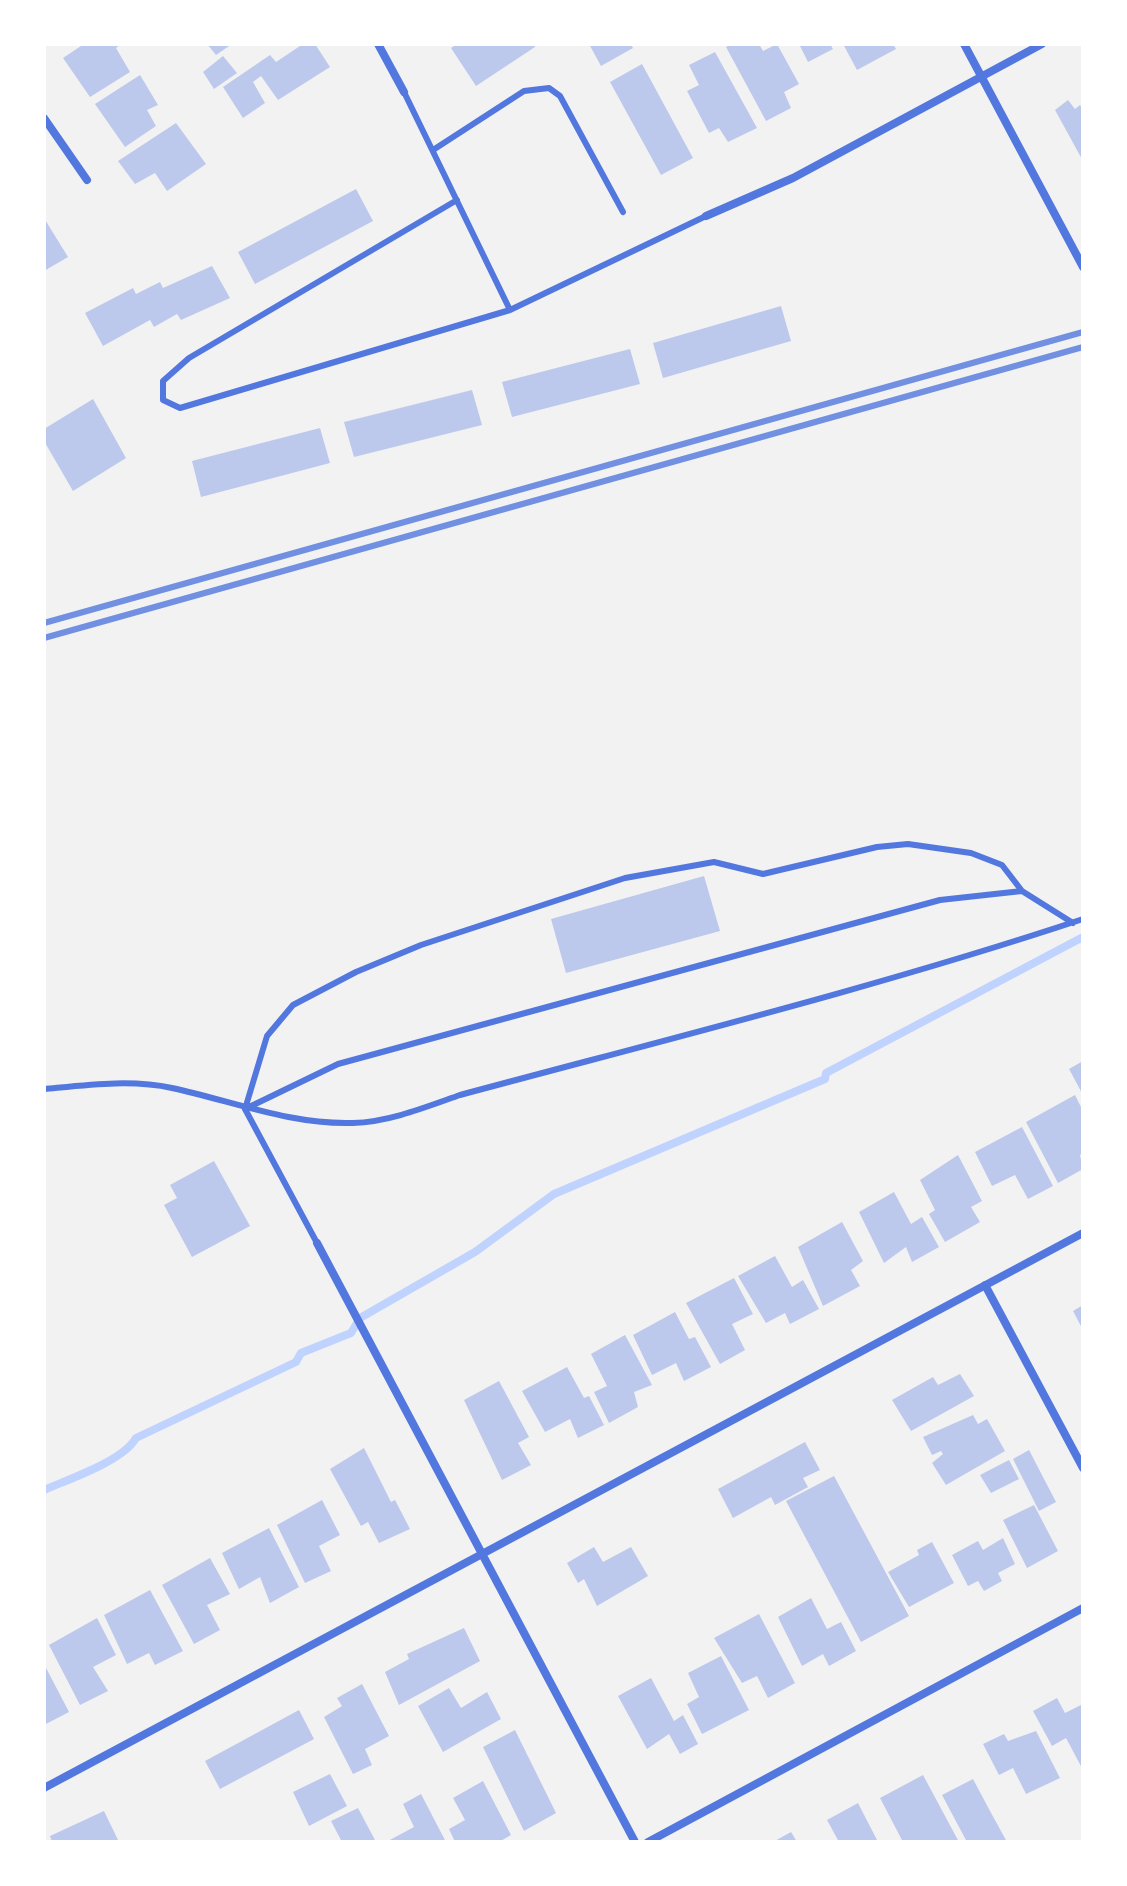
<!DOCTYPE html>
<html>
<head>
<meta charset="utf-8">
<style>
  body { margin:0 }
  #map { position:relative; width:1127px; height:1886px; overflow:hidden; background:#f2f2f2; font-family:Raleway,sans-serif }
  canvas { display:block }
  .frame { position:absolute; inset:0; border:46px solid #fff; pointer-events:none }
</style>
</head>
<body>
<div id="map">
<canvas width="1127" height="1886"></canvas>
<div class="frame"></div>
</div>
<script>
const c = document.querySelector('canvas').getContext('2d');
c.lineJoin = 'round';
function trace(path, color, width, dash) {
  c.strokeStyle = color;
  c.lineWidth = width;
  c.lineCap = dash ? 'butt' : 'round';
  c.setLineDash(dash || []);
  c.stroke(path);
}
function fill(path, color) {
  c.fillStyle = color;
  c.fill(path, 'evenodd');
}
trace(new Path2D(`
  M44,1490C69,1479 123,1461 136,1438L296,1362L301,1353L351,1333L360,1318L475,1252L554,1194L825,1079L826,1073L1083,937`), '#bfd3fe', 8);
fill(new Path2D(`
  M84,44H121L116,48L130,72L90,97L63,58Z
  M207,44H232L216,55Z
  M303,44H315L330,67L278,100L261,76L253,82L265,103L243,118L223,87L270,55L276,62Z
  M457,44H534L535,47L476,86L451,48Z
  M589,44H631L633,48L601,66Z
  M731,44H759L763,51L777,44L799,84L784,92L791,108L766,121L726,47Z
  M804,44H830L833,49L808,62L800,46Z
  M843,44H893L896,49L857,70Z
  M715,52L757,128L728,142L719,128L709,133L687,91L699,85L689,65Z
  M223,56L237,73L214,89L203,72Z
  M642,64L693,158L661,175L610,82Z
  M140,75L158,105L147,110L156,126L125,147L95,104Z
  M1068,100L1075,109L1080,105L1083,109V161L1055,110Z
  M176,123L206,164L167,191L155,173L135,184L118,161Z
  M356,189L373,221L255,284L238,252Z
  M44,218L68,257L44,271Z
  M212,266L230,298L181,320L177,314L154,327L150,320L103,346L85,313L133,288L136,294L160,282L163,288Z
  M781,306L791,341L663,378L653,343Z
  M630,349L640,384L512,417L502,382Z
  M472,390L482,425L354,457L344,422Z
  M93,399L126,458L73,491L44,441V429Z
  M320,428L330,463L201,497L192,461Z
  M704,876L720,931L566,973L551,919Z
  M1083,1061V1095L1069,1069Z
  M1075,1095L1083,1111V1153L1080,1155L1083,1169L1058,1183L1026,1122Z
  M1022,1127L1053,1186L1028,1199L1015,1175L992,1186L975,1152Z
  M958,1155L982,1201L971,1207L980,1222L945,1242L929,1214L935,1210L920,1180Z
  M214,1161L250,1226L192,1257L164,1205L177,1198L170,1185Z
  M894,1192L911,1224L922,1217L939,1247L912,1262L906,1247L884,1263L859,1212Z
  M842,1222L863,1261L851,1270L860,1286L823,1306L798,1247Z
  M775,1256L792,1287L803,1280L819,1309L790,1324L785,1313L766,1323L738,1276Z
  M734,1278L753,1314L732,1324L745,1350L720,1364L686,1303Z
  M1083,1305V1330L1073,1311Z
  M675,1312L689,1339L695,1337L711,1367L684,1381L676,1363L652,1375L633,1335Z
  M625,1335L652,1385L634,1392L638,1407L609,1423L594,1392L607,1386L591,1354Z
  M567,1367L584,1398L589,1396L604,1425L578,1438L570,1419L545,1432L522,1391Z
  M960,1374L974,1396L911,1431L892,1400L933,1377L938,1385Z
  M499,1381L529,1437L518,1443L531,1465L502,1480L464,1400Z
  M973,1415L978,1424L987,1419L1005,1451L946,1485L932,1463L943,1454L941,1451L932,1455L923,1437Z
  M805,1442L820,1470L803,1478L808,1487L775,1505L771,1497L733,1518L718,1489Z
  M364,1448L391,1502L395,1500L410,1529L379,1543L368,1522L361,1526L330,1469Z
  M1029,1450L1056,1502L1039,1511L1013,1459Z
  M1009,1460L1019,1479L991,1493L980,1475Z
  M834,1476L909,1616L861,1642L786,1501Z
  M322,1500L340,1535L319,1546L331,1571L305,1583L277,1525Z
  M1034,1505L1058,1551L1027,1568L1003,1520Z
  M269,1528L299,1587L270,1603L260,1577L239,1589L222,1553Z
  M1003,1538L1015,1564L998,1573L1002,1581L984,1591L978,1581L968,1586L952,1555L978,1541L983,1550Z
  M932,1542L954,1583L909,1607L888,1572L919,1555L917,1550Z
  M594,1547L603,1562L631,1547L648,1576L597,1606L584,1579L578,1583L567,1563Z
  M210,1558L230,1594L207,1605L220,1630L194,1644L162,1585Z
  M150,1590L183,1651L155,1665L149,1653L127,1664L104,1615Z
  M811,1598L827,1629L841,1622L856,1651L829,1666L823,1654L802,1666L778,1617Z
  M759,1614L795,1683L768,1698L757,1676L742,1683L714,1638Z
  M97,1618L116,1655L93,1667L108,1691L80,1705L49,1645Z
  M464,1628L480,1661L399,1705L385,1672L409,1659L407,1654Z
  M721,1656L749,1710L702,1734L687,1704L699,1697L688,1673Z
  M44,1664L69,1712L44,1725Z
  M651,1678L674,1721L683,1715L698,1744L680,1754L669,1734L647,1749L618,1696Z
  M362,1684L389,1736L365,1749L372,1765L353,1774L324,1717L342,1706L337,1698Z
  M449,1688L461,1708L487,1692L501,1719L443,1752L418,1706Z
  M1057,1698L1065,1713L1083,1704V1770L1066,1738L1052,1746L1033,1711Z
  M299,1710L314,1739L220,1789L205,1761Z
  M515,1730L556,1813L524,1831L483,1747Z
  M1036,1731L1060,1778L1026,1794L1013,1768L999,1775L983,1744L1004,1734L1008,1741Z
  M330,1774L347,1806L309,1826L293,1792Z
  M923,1775L959,1842H903L880,1798Z
  M973,1779L990,1811L1007,1842H967L942,1795Z
  M483,1781L511,1835L499,1842H455L449,1829L465,1820L453,1798Z
  M421,1794L446,1842H386L414,1827L403,1804Z
  M858,1803L878,1842H839L827,1820Z
  M358,1808L376,1842H342L331,1821Z
  M104,1811L119,1842H52L50,1836Z
  M791,1832L797,1842H773Z`), '#bdc9ec');
trace(new Path2D(`
  M404,92L510,310
  M433,150L524,91L549,88L560,96L623,212
  M457,200L189,358L163,381V400L180,408L510,310L706,216
  M44,1089C86,1085 131,1079 172,1088C232,1101 291,1125 353,1123C389,1122 426,1107 460,1095C668,1039 878,987 1083,919
  M245,1109L267,1036L293,1005L356,972L421,945L625,878L714,862L763,874L877,847L908,844L971,853L1002,865L1022,891L1073,923
  M245,1109L338,1064L940,900L1022,891
  M245,1109L317,1243`), '#5277de', 6);
trace(new Path2D(`
  M378,44L404,92
  M964,44L1083,267
  M44,118L87,180
  M706,216L793,178L1042,44
  M317,1243L635,1842
  M985,1285L1083,1468
  M44,1788L1083,1233
  M648,1842L1083,1608`), '#5277de', 8);
trace(new Path2D(`
  M44,623L1083,332
  M44,638L1083,347`), '#7290e2', 6);
</script>
</body>
</html>
